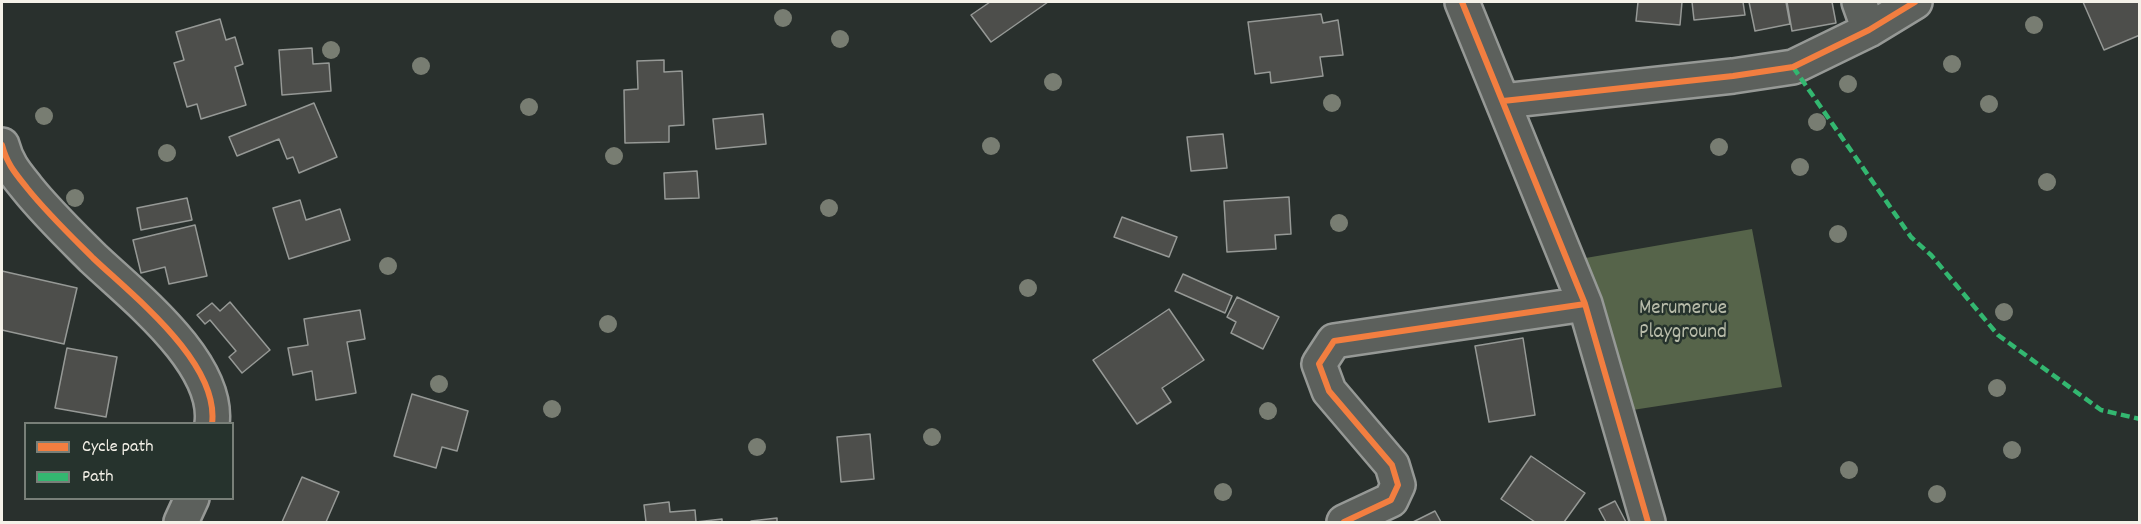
<!DOCTYPE html>
<html>
<head>
<meta charset="utf-8">
<style>
  body { margin:0 }
  #map { position:relative; width:2141px; height:524px; overflow:hidden; background:#29302d; font-family:Dekko,sans-serif }
  canvas { display:block }
  .frame { position:absolute; inset:0; border:3px solid #f4f1e8; pointer-events:none }
  .legend { position:absolute; left:24px; top:422px; width:210px; height:78px; box-sizing:border-box; background:#26332d; border:2px solid #787f78; margin:0; padding:8px 10px; list-style:none; font-size:18px; color:#f4f1e8 }
  .legend li { display:flex; align-items:center; gap:12px; height:30px }
  .legend b { width:30px; border:2px solid #787f78 }
</style>
</head>
<body>
<div id="map">
<canvas width="2141" height="524"></canvas>
<div class="frame"></div>
<ul class="legend">
<li><b style="height:8px;background:#f27e40"></b>Cycle path</li>
<li><b style="height:8px;background:#33b770"></b>Path</li>
</ul>
</div>
<script>
const c = document.querySelector('canvas').getContext('2d');
c.lineJoin = 'round';
function fill(path, color) {
  c.fillStyle = color;
  c.fill(path, 'evenodd');
}
function trace(path, color, width, dash) {
  c.strokeStyle = color;
  c.lineWidth = width;
  c.lineCap = dash ? 'butt' : 'round';
  c.setLineDash(dash || []);
  c.stroke(path);
}
function write(font, color, halo, rows, align = 'center') {
  c.font = font + ' Dekko,sans-serif';
  c.lineWidth = 5;
  c.setLineDash([]);
  c.textBaseline = 'middle';
  c.strokeStyle = halo;
  c.fillStyle = color;
  for (const [text, x, y, turn = 0] of rows) {
    c.save();
    c.translate(x, y);
    c.rotate((+turn || 0) * Math.PI / 180);
    c.textAlign = isNaN(turn) ? turn : align;
    if (halo) c.strokeText(text, 0, 0);
    c.fillText(text, 0, 0);
    c.restore();
  }
}
fill(new Path2D(`
  M1752,229L1782,387L1626,411L1580,259Z`), '#56644a');
const building = new Path2D(`
  M990,2H1048L991,42L971,15Z
  M1638,2H1682L1680,25L1636,21Z
  M1692,2H1743L1745,15L1694,20Z
  M1749,2H1786L1790,24L1755,31Z
  M1787,2H1832L1836,23L1792,31Z
  M2083,2H2140V35L2104,50Z
  M1321,14L1323,23L1338,20L1343,55L1320,57L1323,76L1271,83L1270,72L1255,74L1248,22Z
  M220,19L226,40L235,37L243,64L235,67L246,105L201,119L197,104L187,107L174,63L184,60L176,32Z
  M312,48L313,64L329,63L331,91L282,95L279,50Z
  M664,60V72L682,71L684,125L669,126V142L625,143L624,90L638,89L637,61Z
  M314,103L337,157L299,173L293,157L287,159L279,139L237,156L229,137Z
  M763,114L766,144L716,149L713,119Z
  M1223,134L1227,168L1191,171L1187,137Z
  M697,171L699,198L665,199L664,173Z
  M1289,197L1291,234L1275,235L1276,249L1227,252L1224,201Z
  M187,198L192,220L141,230L137,208Z
  M300,200L306,220L340,209L350,240L289,259L273,208Z
  M1122,217L1177,237L1169,257L1114,237Z
  M195,225L207,276L169,284L165,267L141,273L133,240Z
  M2,271L77,288L64,344L2,330Z
  M1183,274L1232,296L1225,313L1175,291Z
  M1237,297L1279,317L1263,349L1231,333L1236,322L1227,317Z
  M230,302L270,350L242,373L229,357L236,351L210,320L205,324L197,315L212,303L220,311Z
  M1169,309L1204,360L1162,388L1171,402L1137,424L1093,360Z
  M360,310L365,339L347,342L356,393L316,400L312,371L293,375L288,348L308,345L304,319Z
  M1523,338L1535,415L1489,422L1475,346Z
  M67,348L117,357L106,417L55,408Z
  M412,394L468,411L457,451L442,447L436,468L394,456Z
  M870,434L874,479L841,482L837,437Z
  M1531,456L1585,493L1564,522H1535L1501,499Z
  M302,477L339,492L326,522H282Z
  M1615,501L1626,522H1606L1599,509Z
  M669,502L670,512L695,510L696,522L722,519V522H634H646L644,505Z
  M1435,511L1441,522H1413Z
  M777,518V522H751V521Z`);
fill(building, '#4d4e4b');
trace(building, '#969996', 1.5);
const minor = new Path2D(`
  M1462,2L1585,304L1648,522
  M1859,2L1869,30
  M1503,101L1733,76L1793,67L1869,30L1915,2
  M2,145C7,164 15,173 27,188C47,213 70,235 93,258C133,296 220,363 212,424
  M181,522L192,498
  M1344,522L1391,500L1398,485L1392,465L1329,391L1319,364L1334,341L1585,304`);
trace(minor, '#969996', 38);
trace(minor, '#5c605c', 33);
trace(new Path2D(`
  M1793,67L1911,237L1931,255L1998,335L2101,410L2140,419`), '#33b770', 4.5, [9, 4.5]);
trace(new Path2D(`
  M1462,2L1585,304L1648,522
  M1503,101L1733,76L1793,67L1869,30L1915,2
  M2,145C7,164 15,173 27,188C47,213 70,235 93,258C133,296 220,363 212,424
  M1344,522L1391,500L1398,485L1392,465L1329,391L1319,364L1334,341L1585,304`), '#f27e40', 6);
c.fillStyle = '#787d72';
for (const [x, y] of [
  [783,18],
  [2034,25],
  [840,39],
  [331,50],
  [1952,64],
  [421,66],
  [1053,82],
  [1848,84],
  [1332,103],
  [1989,104],
  [529,107],
  [44,116],
  [1817,122],
  [991,146],
  [1719,147],
  [167,153],
  [614,156],
  [1800,167],
  [2047,182],
  [75,198],
  [829,208],
  [1339,223],
  [1838,234],
  [388,266],
  [1028,288],
  [2004,312],
  [608,324],
  [439,384],
  [1997,388],
  [552,409],
  [1268,411],
  [932,437],
  [757,447],
  [2012,450],
  [1849,470],
  [1223,492],
  [1937,494]
]) {
  c.beginPath();
  c.arc(x, y, 9, 0, 2 * Math.PI);
  c.fill();
}
write('21px', '#b8bcaa', '#26332d', [
  ["Merumerue",1683,310],
  ["Playground",1683,334]
]);
</script>
</body>
</html>
